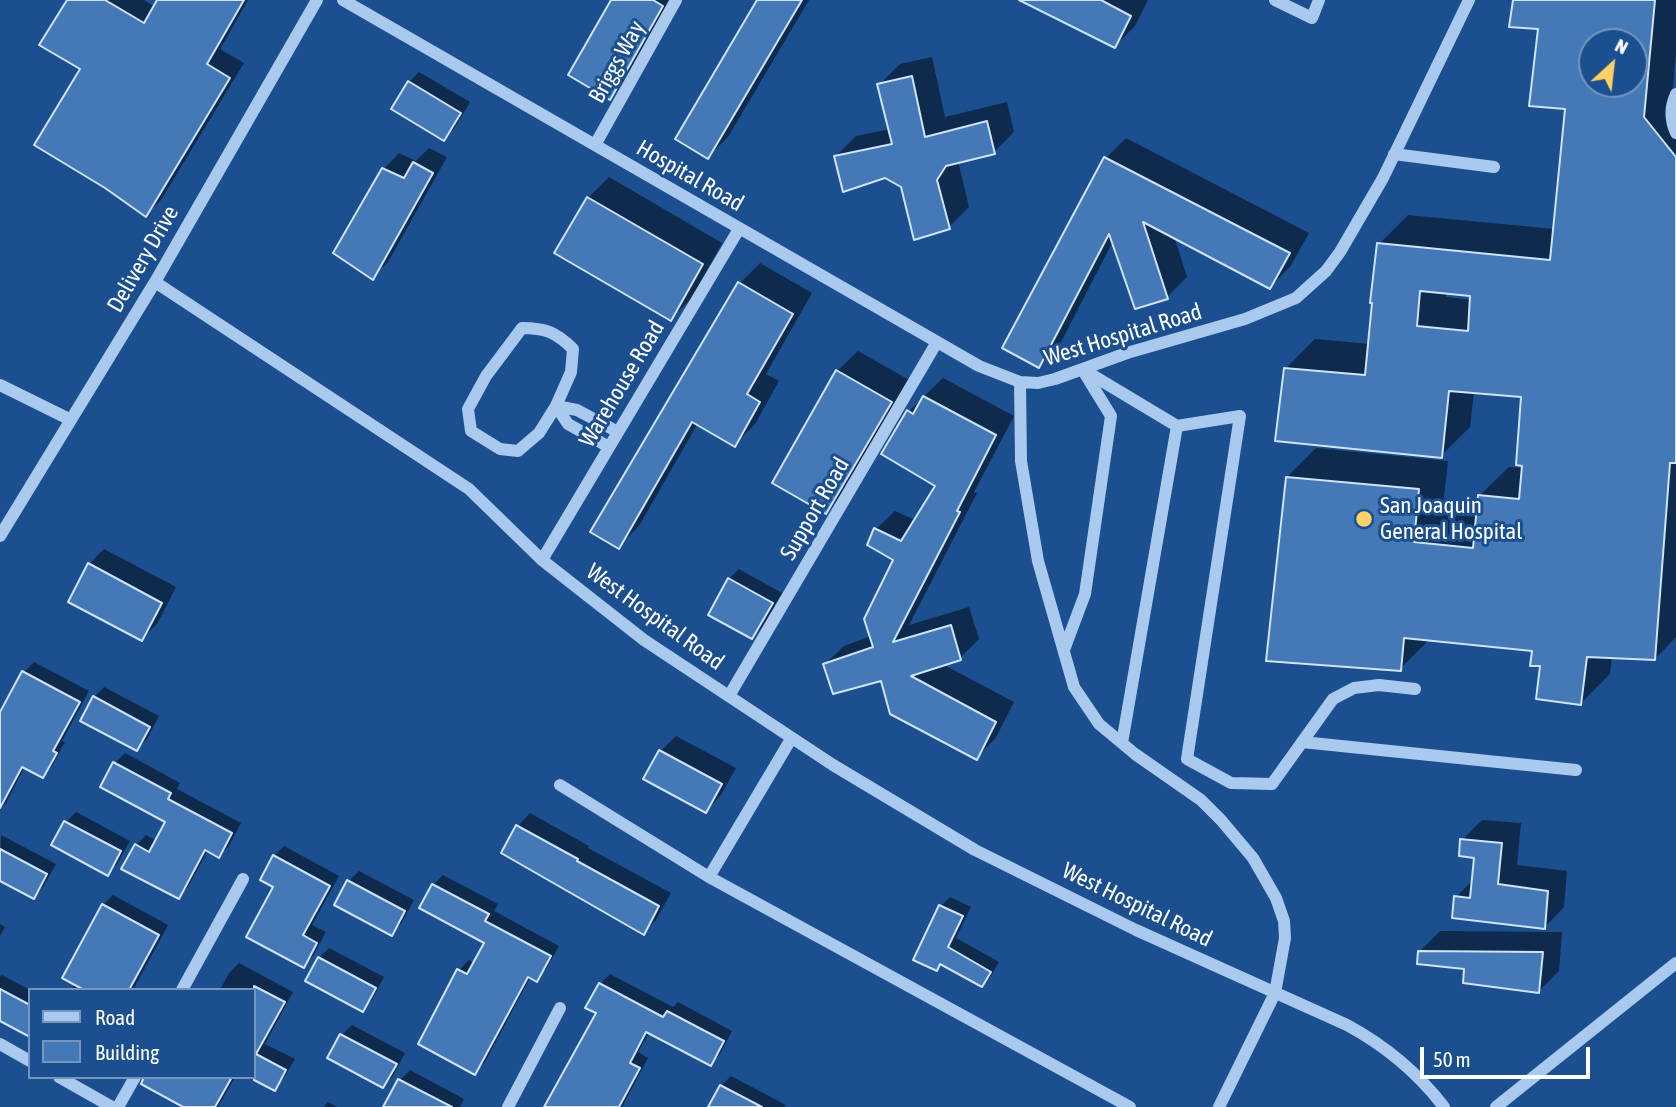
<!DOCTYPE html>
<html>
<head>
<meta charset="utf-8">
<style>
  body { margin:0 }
  #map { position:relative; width:1676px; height:1107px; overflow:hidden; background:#1b4f8f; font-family:"Asap Condensed",sans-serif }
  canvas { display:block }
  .legend { position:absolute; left:28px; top:988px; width:228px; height:91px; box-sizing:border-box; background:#1b4f8f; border:2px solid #7695bc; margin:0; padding:9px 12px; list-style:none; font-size:21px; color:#fff }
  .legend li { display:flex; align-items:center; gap:14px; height:35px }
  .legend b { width:35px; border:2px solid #7695bc }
  .north { position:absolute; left:1578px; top:28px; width:70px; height:70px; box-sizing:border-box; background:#1b4f8f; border:2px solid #7695bc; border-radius:50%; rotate:27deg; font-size:19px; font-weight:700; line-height:28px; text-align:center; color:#fff }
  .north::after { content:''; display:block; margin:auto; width:24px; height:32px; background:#ffd166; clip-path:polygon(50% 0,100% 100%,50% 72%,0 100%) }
  .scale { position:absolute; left:1420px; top:1047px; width:170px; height:32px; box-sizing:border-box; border:4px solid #fff; border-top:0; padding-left:9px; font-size:21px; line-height:24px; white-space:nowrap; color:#fff; -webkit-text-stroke:5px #1b4f8f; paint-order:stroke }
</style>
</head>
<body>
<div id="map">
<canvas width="1676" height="1107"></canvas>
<ul class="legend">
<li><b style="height:9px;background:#a9c9ee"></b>Road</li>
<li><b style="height:19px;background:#4478b7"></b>Building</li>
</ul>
<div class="north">N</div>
<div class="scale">50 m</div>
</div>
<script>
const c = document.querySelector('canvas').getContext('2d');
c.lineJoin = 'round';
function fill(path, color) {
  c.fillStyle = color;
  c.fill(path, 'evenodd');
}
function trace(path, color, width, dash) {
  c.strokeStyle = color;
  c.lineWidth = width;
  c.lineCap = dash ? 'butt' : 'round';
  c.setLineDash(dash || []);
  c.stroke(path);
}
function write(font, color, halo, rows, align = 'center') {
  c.font = font + ' "Asap Condensed",sans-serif';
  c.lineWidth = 6;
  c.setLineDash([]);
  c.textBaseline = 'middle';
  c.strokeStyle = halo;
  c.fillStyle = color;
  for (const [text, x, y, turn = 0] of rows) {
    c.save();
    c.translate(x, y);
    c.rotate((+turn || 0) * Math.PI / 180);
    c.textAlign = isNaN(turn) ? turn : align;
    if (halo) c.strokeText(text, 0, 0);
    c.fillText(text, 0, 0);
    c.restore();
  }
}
fill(new Path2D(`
  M69,0H144L155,7L159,0H248L220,49L244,63L161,200L146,215L83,69Z
  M614,0H671L625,82L610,97Z
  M759,0H809L728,137L708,157Z
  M1023,0H1148L1135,26L1115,46Z
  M1514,0H1676V52L1673,87L1676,92V637L1655,659L1612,656L1610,674L1581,703L1542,665L1534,649L1430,639L1400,669L1287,477L1316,448L1448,461L1442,514L1477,517L1479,496L1509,467L1526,468L1523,395L1474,392L1470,427L1441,456L1285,369L1315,339L1370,344L1379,244L1408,215L1554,229L1567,107L1540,27ZM1592,42H1634V84H1592ZM1446,292L1472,295V300L1446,297Z
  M932,57L945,117L1007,102L1014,132L994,152L958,161L969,207L949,227L902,186L885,176L836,156L856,136L890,129L879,85L900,64Z
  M419,72L470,102L454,129L444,139L409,82Z
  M1126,138L1309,233L1290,267L1270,287L1174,236L1187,277L1167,297L1113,241L1059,346L1039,366L1004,347L1106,158Z
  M429,148L447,157L388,262L372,277L336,253L384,169L399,153L416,161Z
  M609,177L722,243L691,299L670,319L557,252L588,198Z
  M760,263L812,293L766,374L779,381L755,424L734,445L698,423L639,526L618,547L592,532L740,283Z
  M858,351L911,381L846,491L826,512L837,371Z
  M943,378L1014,416L974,492L977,493L909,625L969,607L979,639L960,658L942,664L1014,702L995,739L976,758L882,679L825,664L844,646L871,636L895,559L876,529L895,511L915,520L937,485L909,411Z
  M104,549L176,587L157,624L141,639L89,564Z
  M739,569L782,593L762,627L752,637L729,579Z
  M34,662L89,691L62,741L65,742L52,766L42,776L25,766L6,803L0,809V724L11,695L24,672Z
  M104,687L159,716L147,739L137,749L94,697Z
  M676,736L736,768L721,795L706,811L646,778L661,751Z
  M125,753L180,783L177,789L241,823L229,846L219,856L208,850L188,887L178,897L136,845L146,835L157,841L167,821L115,763Z
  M76,812L130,841L117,864L107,874L53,845L66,822Z
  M530,813L589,846L588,848L671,893L656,920L643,933L518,826Z
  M1482,820L1521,823L1517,865L1567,871L1564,907L1544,928L1456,897L1474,879L1476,857L1462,840Z
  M1,835L56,864L43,887L33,897L0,879Z
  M284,846L339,876L312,925L326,932L313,956L303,966L274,856Z
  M359,871L414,900L401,924L391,934L349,881Z
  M443,875L498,904L494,911L559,946L546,969L536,979L531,976L485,1062L475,1072L459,970L469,960L474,963L486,942L433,885Z
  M113,895L168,925L133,990H72L103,905Z
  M950,897L971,907L956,938L999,962L991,976L982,985L942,963L936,969L915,959L941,906Z
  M0,924L5,927L0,936Z
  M1440,931L1562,932L1559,971L1539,991L1419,952Z
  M329,948L384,977L372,1000L362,1010L319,958Z
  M239,963L293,992L265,1044L295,1059L284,1078L274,1088L251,1077H254V990H220L229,973Z
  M610,974L673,1007L678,1002L732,1031L720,1054L710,1064L650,1031L638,1052L648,1058L622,1107H546L598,1012L600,984Z
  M2,975L30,990V1035L0,1019V977Z
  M352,1025L405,1053L393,1076L383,1086L329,1058L342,1035Z
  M410,1070L464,1099L460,1107H395L387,1103L400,1080Z
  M731,1076L786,1105L784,1107H710L721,1086Z
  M159,1077H235L218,1107H187Z
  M328,1102L337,1107H324Z`), '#0007');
const building = new Path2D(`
  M67,0H105L144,23L157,0H244L207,64L230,78L146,217L105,188L34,145L80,69L39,45Z
  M611,0H653L663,6L610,100L568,75Z
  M757,0H802L708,159L675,139Z
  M1019,0H1101L1131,16L1115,48Z
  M1513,0H1655L1644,117L1676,157V463H1670L1655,660L1587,657L1581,705L1536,699L1540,666H1530L1532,651L1404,638L1401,671L1266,661L1286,477L1419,489L1414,542L1473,548L1478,495L1519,499L1522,466L1516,465L1521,397L1449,391L1442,458L1275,441L1284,368L1365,375L1372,303H1370L1377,243L1550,260L1565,109L1529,106L1538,29L1509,27ZM1592,42H1634V84H1592ZM1420,291L1470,296L1468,331L1417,326Z
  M912,76L925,137L987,121L995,154L946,166L937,180L950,229L914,240L901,187L885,178L843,192L834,156L892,144L877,84Z
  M408,81L461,113L444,141L391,109Z
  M1104,157L1290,253L1270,289L1143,222L1168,299L1135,309L1109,234L1039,368L1002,348Z
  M413,162L433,173L373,280L333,253L382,168L404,178Z
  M587,197L703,264L671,321L554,253Z
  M738,282L793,314L747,394L760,402L735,447L692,422L619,549L590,532Z
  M836,370L892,402L826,514L772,483Z
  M923,396L996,435L957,511L960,512L893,642L951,625L961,660L911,676L996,722L977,760L890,714L881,681L833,694L823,664L873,647L864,619L893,560L867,545L874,528L901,541L935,486L881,454L907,410L913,414Z
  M88,563L162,603L142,641L68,602Z
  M728,578L773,603L752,639L708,615Z
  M22,671L80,702L53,751L57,753L43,778L22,767L0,808V712Z
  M93,696L150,727L137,751L80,721Z
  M659,750L722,784L706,813L643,779Z
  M113,762L171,793L168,799L232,833L219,858L205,850L179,899L121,869L135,844L149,852L165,822L100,787Z
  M64,821L121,851L108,876L51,845Z
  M516,825L578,859L577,861L659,906L644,935L501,853Z
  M1460,839L1502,843L1498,884L1548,891L1545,929L1452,918L1454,896L1470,898L1474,858L1459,856Z
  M0,849L47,874L34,899L0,881Z
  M273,855L330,886L303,935L317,943L304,968L246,937L273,887L260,880Z
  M347,880L405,911L392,936L334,905Z
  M432,884L489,914L485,921L551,956L537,982L528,977L475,1075L418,1044L457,969L467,974L484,943L419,908Z
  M102,904L159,935L129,990H84L62,978Z
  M939,905L963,916L948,947L991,972L982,987L940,964L937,971L913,960Z
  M1418,951L1543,952L1539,993L1463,983L1464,969L1417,964Z
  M318,957L376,988L363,1012L305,981Z
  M599,983L663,1017L667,1011L724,1041L711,1066L646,1032L630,1063L640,1068L619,1107H544L596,1013L585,1008Z
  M254,986L285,1002L256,1054L286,1070L275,1091L254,1080Z
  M0,989L30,1005V1037L0,1021Z
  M340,1034L397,1064L383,1088L327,1058Z
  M144,1077H232L215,1107H183L141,1084Z
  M398,1079L452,1107H383Z
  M720,1085L762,1107H708Z`);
fill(building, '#4478b7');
trace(building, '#cfe3fa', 2);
trace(new Path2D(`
  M343,0L979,366L1020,382L1038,383L1055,379L1127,353L1245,319L1296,298L1326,271L1340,252L1383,178L1469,0
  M1275,0L1312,18L1319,0
  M1676,94C1670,107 1670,120 1676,133
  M595,145L676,0
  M1394,154L1494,167
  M155,282L469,489L542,560L644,640L833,765L975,850L1136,930L1347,1025C1384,1045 1418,1073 1444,1107
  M522,328C545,328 556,332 573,349L571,372L556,406L539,433L518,451L500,449L471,431L468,409L486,376Z
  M1082,369L1177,426L1122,743
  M1020,382L1021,461L1038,561L1074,687L1099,724L1135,754L1201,800L1221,820L1253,858L1276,898L1284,921L1285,938L1275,993L1219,1107
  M0,385L71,420
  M556,406L568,424L609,447
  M556,406L577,410L618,432
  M1177,426L1240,416L1187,759L1231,783L1272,784L1333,699L1354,688L1379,685L1415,689
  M0,536L155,282L317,0
  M542,560L739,229
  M1064,650L1085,594L1111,416L1084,372
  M729,696L937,342
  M791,739L709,877L1130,1107
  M1302,742L1576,770
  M560,785L709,877
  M182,990L243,879
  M0,1044L30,1061
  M59,1077L112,1107
  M118,1107L135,1077
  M508,1107L560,1008
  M1496,1107L1676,963`), '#a9c9ee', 12);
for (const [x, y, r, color] of [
  [1364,519,9,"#ffd166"]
]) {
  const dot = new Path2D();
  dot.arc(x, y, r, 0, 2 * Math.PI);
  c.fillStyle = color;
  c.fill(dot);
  trace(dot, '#1b4f8f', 2.5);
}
write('23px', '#fff', '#1b4f8f', [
  ["Briggs Way",617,62,-61],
  ["Hospital Road",690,176,30],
  ["Delivery Drive",143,259,-60],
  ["West Hospital Road",1123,335,-17],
  ["Warehouse Road",622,384,-59],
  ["Support Road",815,509,-60],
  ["West Hospital Road",655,617,36],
  ["West Hospital Road",1137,905,26]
]);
write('23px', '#fff', '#1b4f8f', [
  ["San Joaquin",1380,506],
  ["General Hospital",1380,532]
], 'left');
</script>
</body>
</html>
